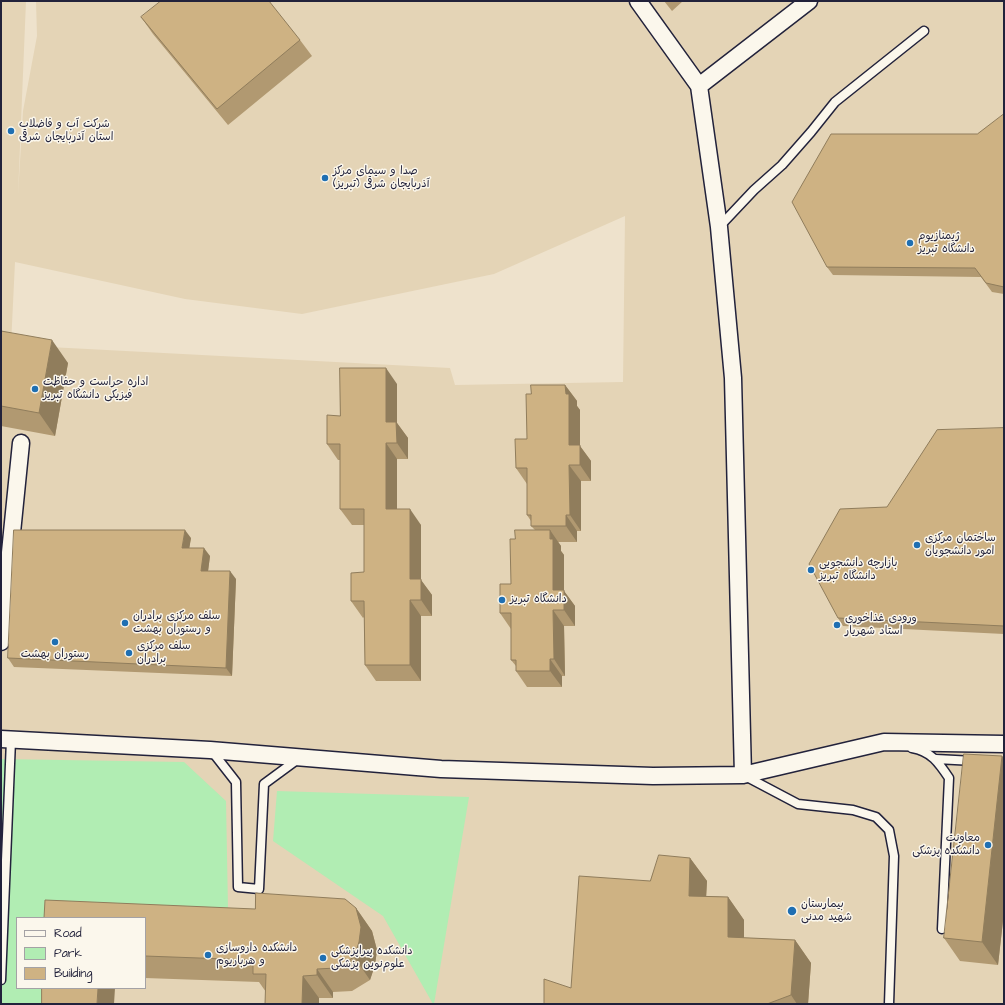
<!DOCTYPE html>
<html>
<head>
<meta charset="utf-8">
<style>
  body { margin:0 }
  #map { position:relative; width:1005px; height:1005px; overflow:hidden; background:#eee2cc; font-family:"Architects Daughter",sans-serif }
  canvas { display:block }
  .frame { position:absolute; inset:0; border:2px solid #22223b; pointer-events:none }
  .legend { position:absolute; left:16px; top:917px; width:130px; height:72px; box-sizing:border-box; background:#fbf7ec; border:1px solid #a4a2a5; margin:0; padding:5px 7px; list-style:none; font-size:12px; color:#22223b }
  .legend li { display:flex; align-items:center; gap:8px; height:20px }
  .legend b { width:20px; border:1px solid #a4a2a5 }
</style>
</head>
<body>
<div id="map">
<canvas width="1005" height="1005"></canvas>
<div class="frame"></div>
<ul class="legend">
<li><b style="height:5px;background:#fbf7ec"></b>Road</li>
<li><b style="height:11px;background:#b1edb3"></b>Park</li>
<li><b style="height:11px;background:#ceb283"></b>Building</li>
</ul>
</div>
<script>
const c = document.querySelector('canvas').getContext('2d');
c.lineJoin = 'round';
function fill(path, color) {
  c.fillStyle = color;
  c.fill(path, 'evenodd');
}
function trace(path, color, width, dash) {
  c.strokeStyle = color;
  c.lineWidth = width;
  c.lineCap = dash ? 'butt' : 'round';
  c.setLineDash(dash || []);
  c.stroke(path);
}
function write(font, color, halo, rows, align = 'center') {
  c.font = font + ' "Architects Daughter","Playpen Sans Arabic",sans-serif';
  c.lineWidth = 3;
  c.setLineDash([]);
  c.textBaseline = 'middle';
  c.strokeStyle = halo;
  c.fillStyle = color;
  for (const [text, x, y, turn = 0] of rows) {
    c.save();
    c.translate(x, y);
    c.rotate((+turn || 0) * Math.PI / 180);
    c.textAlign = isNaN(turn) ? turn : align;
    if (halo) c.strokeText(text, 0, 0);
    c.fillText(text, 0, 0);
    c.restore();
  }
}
fill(new Path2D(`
  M1,1H26L18,195L23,111L37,36L36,1H1004V1004H1ZM625,216L623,382L455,385L450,368L11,345L15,262L185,299L302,314L494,274ZM17,918H145V988H17Z`), '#e4d4b6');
fill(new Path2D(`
  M1,759L184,762L226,801L228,909L49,918H17V988H45L44,1004H1Z
  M277,791L469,797L434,1004H433L383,916L273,841Z`), '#b1edb3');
const lane = new Path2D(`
  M720,226L754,190L782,165L811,132L835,102L924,31
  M912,748C931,751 939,763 949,778L942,929
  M211,750L236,782L238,887L259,889L264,784L298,759
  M936,759L974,761
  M745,776L798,804L853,810L876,817L889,830L894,856L889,1004
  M1,980L11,740`);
const street = new Path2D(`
  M638,1L699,86
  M1,642L21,443
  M1,739L210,750L441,769L653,776L743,775L884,742L1004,744
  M743,775L733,378L719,227L699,86L809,1`);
trace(lane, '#22223b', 11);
trace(street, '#22223b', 19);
trace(lane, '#fbf7ec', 8);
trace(street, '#fbf7ec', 16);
fill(new Path2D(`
  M664,1H683L672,11Z
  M141,17L300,40L312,56L228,125L153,34Z
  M1004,114V294L992,292L981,277L833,275L827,267Z
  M1,331L68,363L55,436L1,426Z
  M397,384V423L408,438V459H397V509L421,525V580L432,595V616H421V681H376L365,665L364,617L363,618L351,601L364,572V525H352L340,509V460H338L327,444L340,416Z
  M565,385L577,401V406L580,410V446L591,461V481H581V531H577V542H558L561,546V551L564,555V591L575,606V626H564L565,676H562V687H527L516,671V666L511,660V629L500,613L511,584L535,530L531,526V521L527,515V484L516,468L527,439L531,394Z
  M1004,428V634L843,626L838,618Z
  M191,538L189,548L210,556L208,571L236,579L232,676L14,667L8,658Z
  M1002,756L1004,759V912L998,965L960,961L944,938Z
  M690,858L707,881L706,896L728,897L744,920V938L795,940L811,963L808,1004H544L571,988L650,881Z
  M356,908L372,931L377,950L375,965L370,980L352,991L333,992V998H319V1004H265L266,992L259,982L145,978V918L255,909Z`), '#b19971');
fill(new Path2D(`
  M52,340L68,363L55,436L39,413Z
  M386,368L397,384V423L408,438V459L397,443L386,422Z
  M565,385L577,401V406L580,410V446L591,461V481L580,465L569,445Z
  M386,443L397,459V525L386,509Z
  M569,465L581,481V531L570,515Z
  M410,509L421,525V580L432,595V616L421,600L410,579Z
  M566,515L577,531V542L566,526Z
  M185,530L191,538L188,556L182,548Z
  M550,530L561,546V551L564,555V591L575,606V626L564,610L553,590Z
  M204,548L210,556L207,579L201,571Z
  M230,571L236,579L232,676L226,668Z
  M410,600L421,616V681L410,665Z
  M553,610L564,626L565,676L554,659Z
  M550,659L562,676V687L550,671Z
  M1002,756L1004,759V912L998,965L982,942Z
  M690,858L707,881L705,919L689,896Z
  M728,897L744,920V960L728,937Z
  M356,908L372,931L377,950L375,965L370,980L354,957Z
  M795,940L811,963L808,1004H797L791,995Z
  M317,969L333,992V998L317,975Z
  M303,976L319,998V1004H302Z
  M98,988H115L114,1004H97Z`), '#907d5c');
const building = new Path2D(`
  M161,1H269L300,40L217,109L141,17Z
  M1004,114V287L986,283L975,268L827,267L792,202L831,134H977Z
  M1,331L52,340L39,413L1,406Z
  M340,368H386V422H396L397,443H386V509H410V579H421V600H410V665H365L364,601H351V573L364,572V509H340V444H327V415L340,416Z
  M531,385H565L566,394H569V445H580V465H569L570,515H566V526H531V515H527V468H516L515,439H527L526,394H531Z
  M1004,428V626L838,618L809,564L840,509L887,507L937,430Z
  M14,530H185L182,548H204L201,571H230L226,668L8,658Z
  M515,530H550V539H553V590H564V610H553L554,659H550V671H516V660H511V613H500V584H511L510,539H515Z
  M964,754L1002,756L982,942L944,938Z
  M659,855L690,858L689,896L728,897V937L795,940L791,995L767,1004H544V979L571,988L579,876L650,881Z
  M256,893L345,899L356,908L361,927L359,942L354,957L336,968L317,969V975L303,976L302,1004H265L266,974H253V960L145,956V918H44L45,900L255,909Z
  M42,988H98L97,1004H42Z`);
fill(building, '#ceb283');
trace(building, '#907d5c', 1);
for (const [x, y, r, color] of [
  [11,131,4,"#1f6fb2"],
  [325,178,4,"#1f6fb2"],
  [910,243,4,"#1f6fb2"],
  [35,389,4,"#1f6fb2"],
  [917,545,4,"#1f6fb2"],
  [811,570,4,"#1f6fb2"],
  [502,600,4,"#1f6fb2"],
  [125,623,4,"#1f6fb2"],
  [837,625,4,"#1f6fb2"],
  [55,642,4,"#1f6fb2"],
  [129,653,4,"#1f6fb2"],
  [988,845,4,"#1f6fb2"],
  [792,911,5,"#1f6fb2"],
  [208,955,4,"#1f6fb2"],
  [323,958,4,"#1f6fb2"]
]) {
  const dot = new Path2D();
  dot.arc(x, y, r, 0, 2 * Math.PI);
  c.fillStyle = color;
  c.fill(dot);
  trace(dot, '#fbf7ec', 1.5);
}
write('11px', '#22223b', '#fbf7ec', [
  ["شرکت آب و فاضلاب",19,125],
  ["استان آذربایجان شرقی",19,138],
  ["صدا و سیمای مرکز",333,172],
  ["آذربایجان شرقی (تبریز)",333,185],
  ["ژیمنازیوم",918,237],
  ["دانشگاه تبریز",918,250],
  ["اداره حراست و حفاظت",43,383],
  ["فیزیکی دانشگاه تبریز",43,396],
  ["ساختمان مرکزی",925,539],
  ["امور دانشجویان",925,552],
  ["بازارچه دانشجویی",819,564],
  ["دانشگاه تبریز",819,577],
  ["دانشگاه تبریز",510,600],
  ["سلف مرکزی برادران",133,617],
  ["و رستوران بهشت",133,630],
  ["ورودی غذاخوری",845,619],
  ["استاد شهریار",845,632],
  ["سلف مرکزی",137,647],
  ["برادران",137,660],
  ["رستوران بهشت",55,655,"center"],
  ["معاونت",980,839,"right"],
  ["دانشکده پزشکی",980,852,"right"],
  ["بیمارستان",801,905],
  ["شهید مدنی",801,918],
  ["دانشکده داروسازی",216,949],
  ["و هرباریوم",216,962],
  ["دانشکده پیراپزشکی",331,952],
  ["علوم‌نوین پزشکی",331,965]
], 'left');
</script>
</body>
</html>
